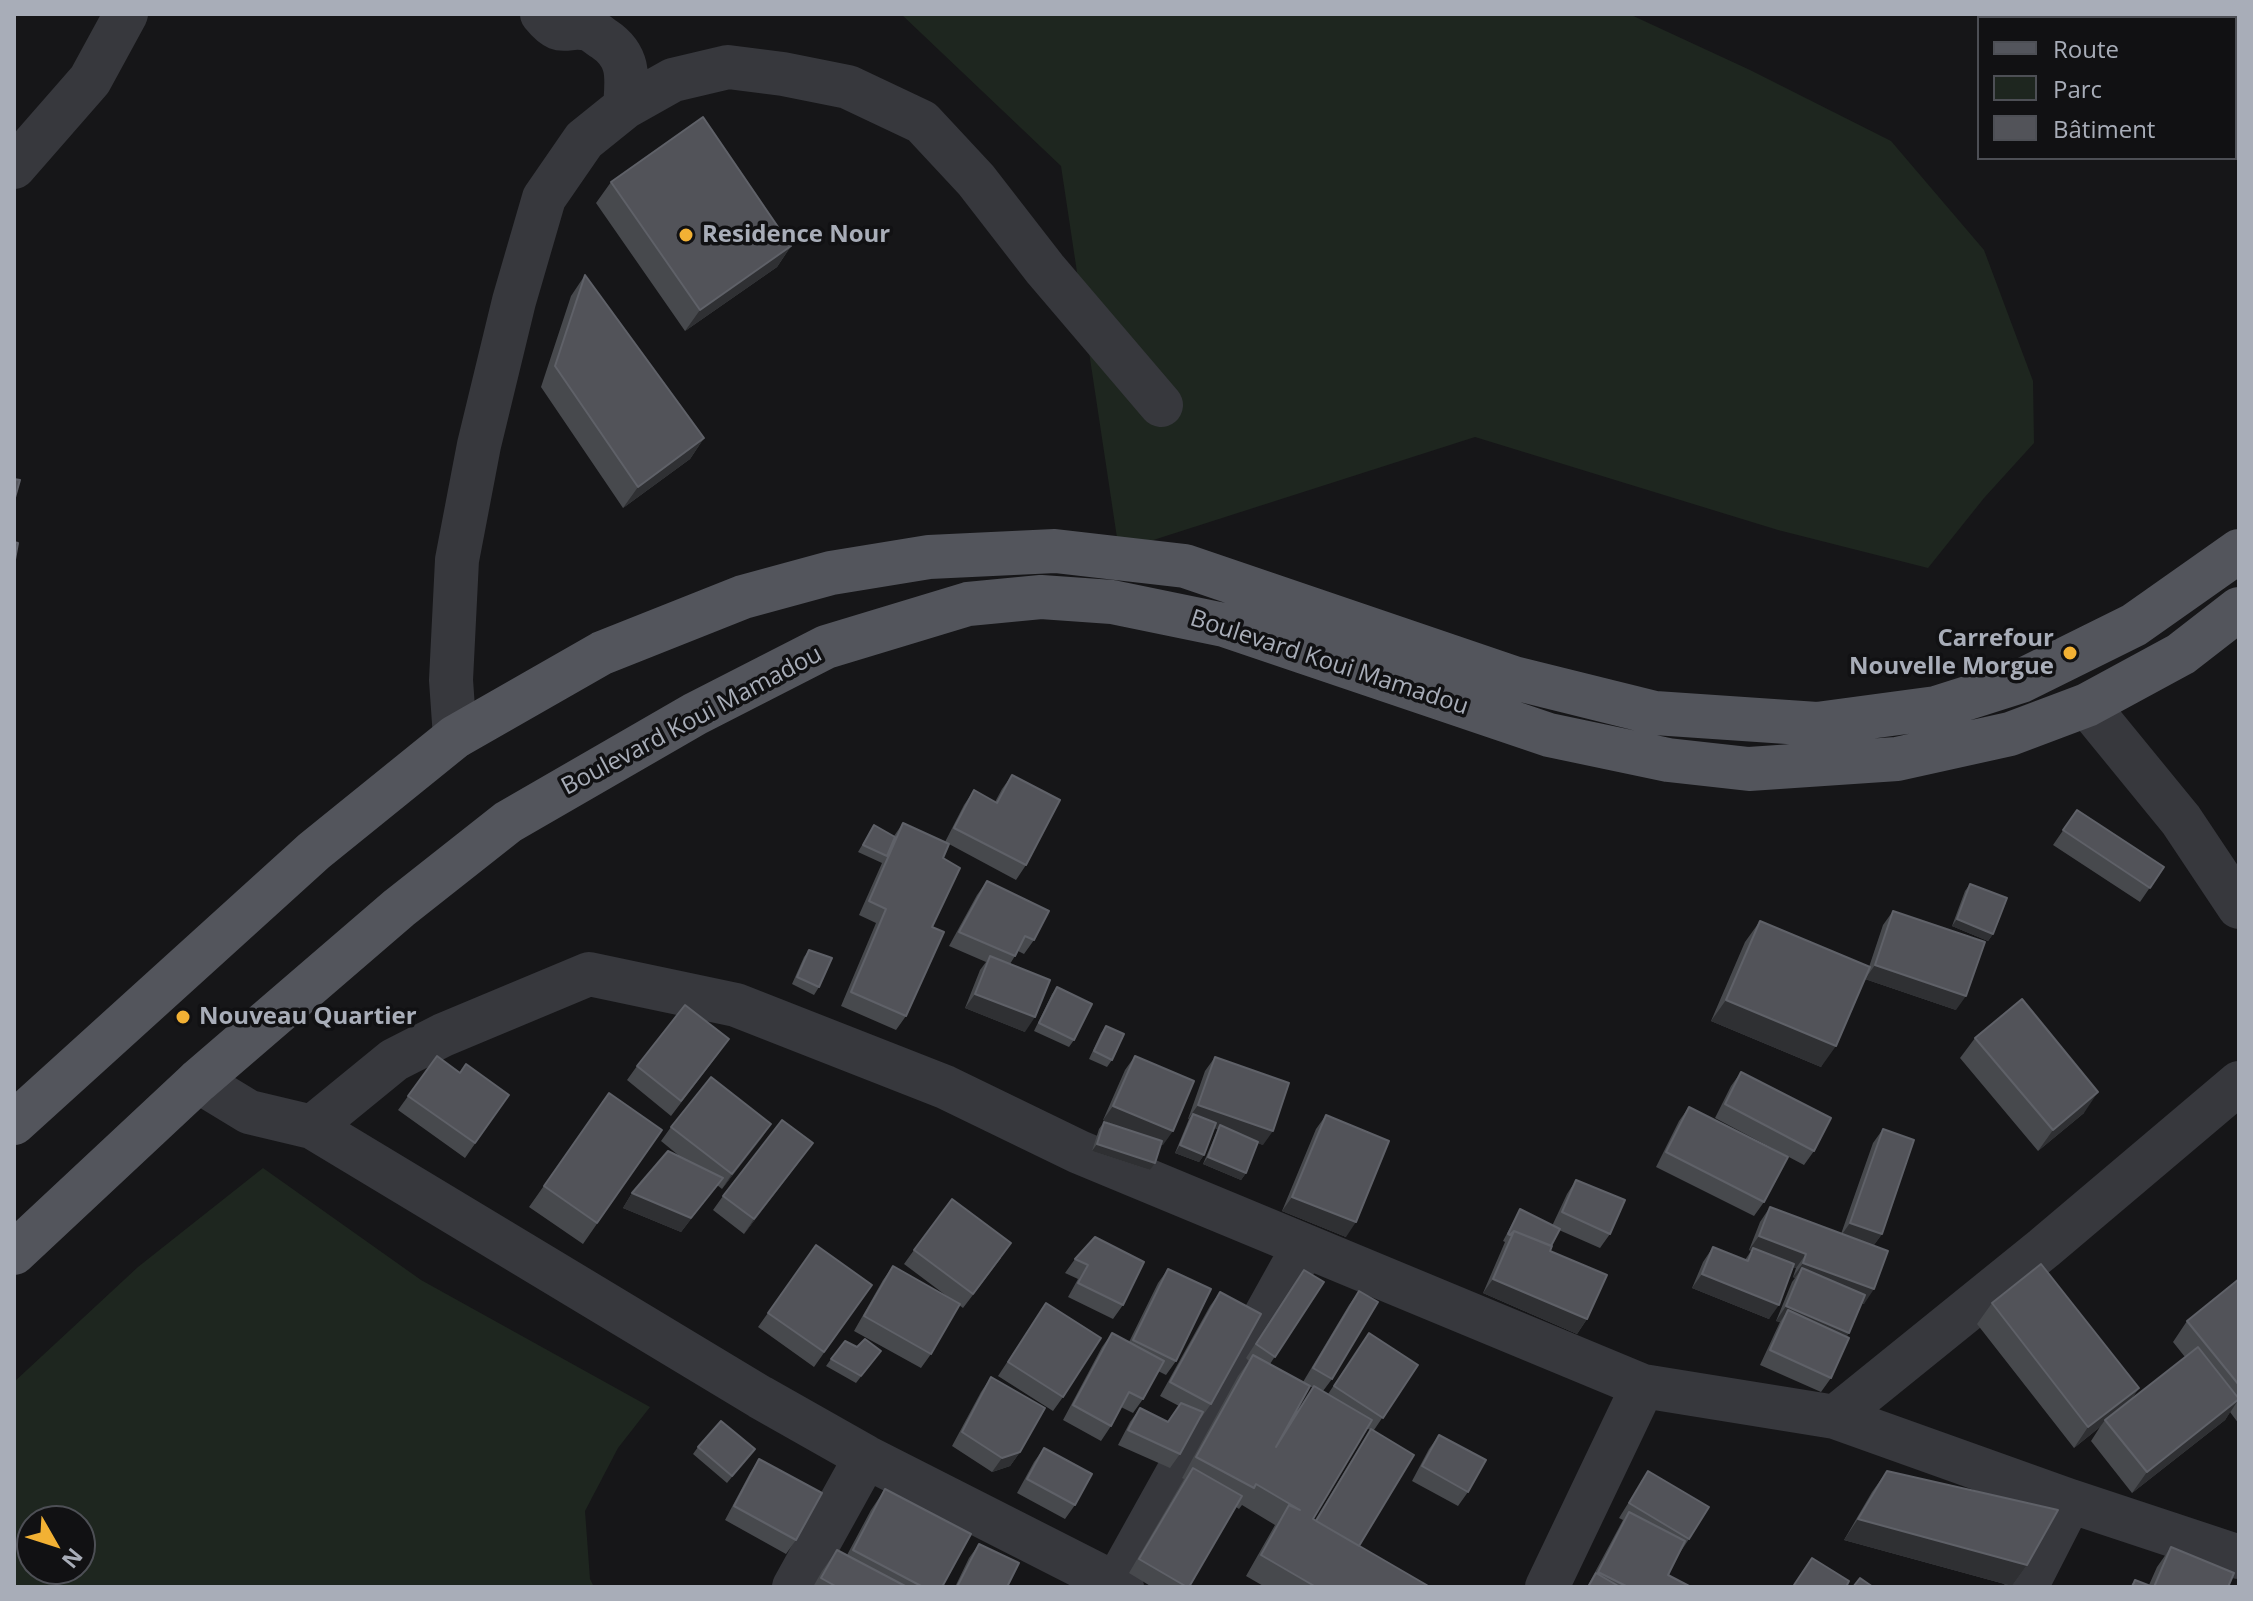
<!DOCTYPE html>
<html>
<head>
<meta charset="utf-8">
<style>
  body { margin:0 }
  #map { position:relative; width:2253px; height:1601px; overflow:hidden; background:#161618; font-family:"Open Sans",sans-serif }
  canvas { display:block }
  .frame { position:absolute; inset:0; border:16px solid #a8adb8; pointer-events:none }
  .legend { position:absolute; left:1977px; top:16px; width:260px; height:144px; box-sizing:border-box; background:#111113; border:2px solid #4d4f55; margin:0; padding:10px 14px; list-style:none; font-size:24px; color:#a8adb8 }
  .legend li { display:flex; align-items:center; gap:16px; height:40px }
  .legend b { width:40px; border:2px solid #4d4f55 }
  .north { position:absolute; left:16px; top:1505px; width:80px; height:80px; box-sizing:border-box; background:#111113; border:2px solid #4d4f55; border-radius:50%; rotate:129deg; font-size:22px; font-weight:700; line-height:32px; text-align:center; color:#a8adb8 }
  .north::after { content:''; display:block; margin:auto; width:28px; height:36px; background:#f2b134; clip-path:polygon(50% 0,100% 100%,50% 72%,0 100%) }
</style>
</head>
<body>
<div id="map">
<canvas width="2253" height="1601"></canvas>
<div class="frame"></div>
<ul class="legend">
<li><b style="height:10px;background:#53555c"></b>Route</li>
<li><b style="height:22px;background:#1e261f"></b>Parc</li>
<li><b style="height:22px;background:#525359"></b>Bâtiment</li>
</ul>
<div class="north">N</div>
</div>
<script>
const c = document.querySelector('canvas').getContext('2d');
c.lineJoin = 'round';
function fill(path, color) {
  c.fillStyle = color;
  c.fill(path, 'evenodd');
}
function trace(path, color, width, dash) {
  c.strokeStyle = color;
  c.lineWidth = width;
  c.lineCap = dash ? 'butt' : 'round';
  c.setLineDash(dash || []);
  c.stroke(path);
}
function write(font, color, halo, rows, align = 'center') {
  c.font = font + ' "Open Sans",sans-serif';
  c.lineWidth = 7;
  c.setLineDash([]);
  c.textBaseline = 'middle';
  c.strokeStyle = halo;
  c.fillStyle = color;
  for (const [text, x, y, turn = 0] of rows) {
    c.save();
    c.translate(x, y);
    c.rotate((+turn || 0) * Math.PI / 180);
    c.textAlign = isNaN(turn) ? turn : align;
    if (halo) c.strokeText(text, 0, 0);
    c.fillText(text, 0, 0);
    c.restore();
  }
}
fill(new Path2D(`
  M901,14H1629L1750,70L1891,141L1984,250L2033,381L2034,443L1984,498L1928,568L1778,530L1475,437L1119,551L1061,166Z
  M263,1168L421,1280L650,1407L618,1448L585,1511L590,1579L594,1587H14V1382L138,1267ZM32,1521H80V1569H32Z`), '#1e261f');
trace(new Path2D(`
  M542,14C563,40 565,23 588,29C593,30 599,36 604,39C631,57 627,79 625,107
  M14,167L90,80L126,14
  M2087,705L2181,820L2239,907
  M455,737L451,680L457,560L479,445L514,301L544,198L584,140L625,107L673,80L728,67L783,74L848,87L922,122L976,180L1045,269L1161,405
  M198,1081L249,1112L312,1127L760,1397L866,1457L1122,1587
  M312,1127L394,1060L443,1035L589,974L736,1005L945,1087L1079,1152L1643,1386L1835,1417L2070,1501L2239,1557
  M1835,1417L2044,1248L2239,1083
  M1116,1584L1304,1246
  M794,1587L866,1457
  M1547,1587L1643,1386
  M2026,1587L2070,1501`), '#37383d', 44);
trace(new Path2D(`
  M14,1123L314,851L455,737L602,653L743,597L831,573L929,557L1055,551L1185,566L1514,678L1655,713L1817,724L1936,708L2021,681L2134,625L2239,551
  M14,1253L198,1081L399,908L508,822L695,714L826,647L968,604L1041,597L1112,602L1224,625L1549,735L1668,760L1749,769L1897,759L2010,734L2087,705L2181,654L2239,609`), '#53555c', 44);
fill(new Path2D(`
  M611,182L791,246L777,267L685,331L596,203Z
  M585,275L704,438L690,459L623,508L541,387L571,296Z
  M1012,775L1026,865L1016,880L949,844L943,858L932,927L906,1016L896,1030L841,1006L876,923L859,915L882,863L858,852L874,825L894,836L903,823L945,842L964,805L974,790L995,802L1002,789Z
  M2077,810L2164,867L2140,902L2053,845Z
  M987,881L1034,940L1024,954L1018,951L1010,964L1025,1032L965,1008L980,970L986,962L949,946L977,895Z
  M1970,884L1993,934L1988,941L1952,926L1965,891Z
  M1893,911L1956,1010L1865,979L1821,1067L1711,1021L1745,942L1760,921L1869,967L1883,925Z
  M809,950L819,987L814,995L792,984L804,957Z
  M1057,987L1074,1040L1069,1047L1034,1031L1052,994Z
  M1106,1026L1112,1060L1107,1067L1089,1059L1101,1033Z
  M1975,1038L2084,1113L2038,1151L1960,1058Z
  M719,1053L671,1116L627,1080L637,1066Z
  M437,1056L460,1073L509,1095L465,1158L398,1110Z
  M1135,1056L1163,1145L1161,1144L1150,1170L1092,1151L1099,1129L1104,1122L1117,1126L1103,1120L1125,1070Z
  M1215,1057L1263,1145L1258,1143L1246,1173L1241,1180L1203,1164L1218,1129L1214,1128L1204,1155L1199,1162L1175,1153L1189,1119H1188L1205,1071Z
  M1741,1072L1814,1151L1804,1165L1715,1118L1731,1086Z
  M609,1093L662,1130L583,1244L529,1207Z
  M1689,1107L1764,1202L1754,1216L1656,1167L1679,1121Z
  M1326,1115L1346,1237L1282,1211L1316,1129Z
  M771,1124L722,1189L717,1185L681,1232L623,1208L632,1193L683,1159L661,1141L671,1127Z
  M1883,1129L1882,1234L1873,1246L1864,1304L1862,1303L1847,1336L1831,1378L1821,1392L1760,1365L1780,1322L1776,1321L1792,1282L1795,1278L1793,1277L1796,1268L1793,1267L1769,1319L1692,1288L1703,1262L1713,1247L1745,1260L1751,1251L1749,1250L1760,1222L1770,1207L1841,1234L1873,1143Z
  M813,1143L744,1234L713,1210L723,1196Z
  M1576,1180L1610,1234L1600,1248L1559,1230L1551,1246L1550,1251L1587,1319L1577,1334L1483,1293L1505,1242L1503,1241L1520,1209L1552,1226L1567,1194Z
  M1095,1237L1123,1305L1113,1319L1068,1297L1078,1279L1065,1273L1075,1259Z
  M816,1245L872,1285L814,1367L758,1327Z
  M914,1250L1001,1258L963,1308L959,1305L931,1354L921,1368L854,1331L883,1280L893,1266L948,1297L904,1264Z
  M1168,1269L1176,1361L1166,1375L1158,1371L1143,1399L1133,1413L1121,1407L1111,1426L1101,1441L1063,1420L1102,1347L1112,1333L1129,1342L1158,1283Z
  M2239,1279V1424L2230,1412L2225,1420L2132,1493L2091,1441L2100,1427L2074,1448L1977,1324L1992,1303L2139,1388L2130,1401L2185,1357L2173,1342L2187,1321Z
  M1324,1282L1270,1364L1289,1424L1313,1388L1303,1382L1349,1305L1359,1291L1332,1379L1323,1391L1328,1394L1369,1333L1418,1365L1374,1430L1359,1546L1430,1587H1265L1246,1576L1275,1525L1242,1505L1239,1509L1236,1507L1189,1587H1152L1129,1573L1184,1479L1182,1478L1238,1376L1249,1361L1246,1358L1294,1284ZM1367,1428L1370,1430L1315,1520L1313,1519Z
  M1220,1292L1211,1404L1201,1418H1200L1180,1454L1170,1468L1118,1445L1130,1422L1140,1408L1168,1422L1179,1406L1160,1396L1210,1306Z
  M1046,1303L1063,1397L1053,1411L998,1376Z
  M857,1347L881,1351L856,1383L826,1366L831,1359Z
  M991,1377L1020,1452L1010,1466L992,1472L952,1446L981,1392Z
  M1439,1435L1468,1492L1458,1506L1412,1481L1429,1449Z
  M698,1447L755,1449L727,1483L693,1454Z
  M1044,1448L1075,1505L1065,1519L1017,1493L1034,1462Z
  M759,1459L796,1540L786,1554L725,1520L750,1473Z
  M1648,1471L1689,1539L1679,1554L1668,1575L1691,1587H1587L1623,1520L1619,1518Z
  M1887,1471L2027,1565L2012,1586L1844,1540L1872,1492Z
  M885,1489L942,1587H813L822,1571L837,1550L847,1555L871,1510Z
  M979,1544L1007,1587H955L969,1558Z
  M2171,1547L2228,1587H2130L2135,1580L2149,1585L2157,1567Z`), '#47494d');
fill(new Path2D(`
  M791,246L777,267L685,331L700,310Z
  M704,438L690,459L623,508L638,487Z
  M1957,919L1993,934L1988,941L1952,926Z
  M1875,965L1966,996L1956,1010L1865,979Z
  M975,994L1035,1017L1025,1032L965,1008Z
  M1726,1000L1836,1046L1821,1067L1711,1021Z
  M2098,1092L2084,1113L2038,1151L2053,1130Z
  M1198,1105L1273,1131L1263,1145L1219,1130L1220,1125L1218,1129L1190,1120L1193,1114L1189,1119H1188Z
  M1113,1106L1173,1131L1163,1145L1103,1120Z
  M771,1124L761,1139L722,1189L732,1174Z
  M813,1143L803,1157L744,1234L754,1219Z
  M1097,1144L1155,1163L1150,1170L1092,1151Z
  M1180,1145L1204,1155L1199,1162L1175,1153Z
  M1208,1157L1246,1173L1241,1180L1203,1164Z
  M723,1178L681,1232L623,1208L632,1193Z
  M1292,1197L1356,1222L1346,1237L1282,1211Z
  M1850,1223L1882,1234L1872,1248L1840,1237Z
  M1759,1236L1806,1254L1796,1268L1752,1251L1753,1248L1751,1251L1749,1250Z
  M1803,1263L1874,1289L1864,1304L1797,1279L1802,1268L1795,1278L1793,1277Z
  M1702,1274L1779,1305L1769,1319L1692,1288Z
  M1493,1279L1587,1319L1577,1334L1483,1293Z
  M1786,1306L1849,1333L1839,1347L1788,1310L1780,1322L1776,1321Z
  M2139,1388L2124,1409L2105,1420L2100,1427L2074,1448L2088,1427Z
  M2239,1399L2225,1420L2132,1493L2147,1472Z
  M1020,1452L1010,1466L992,1472L1002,1458Z
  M1858,1519L2027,1565L2012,1586L1844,1540Z`), '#2f3033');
const building = new Path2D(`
  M703,117L791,246L700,310L611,182Z
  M585,275L704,438L638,487L555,366Z
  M14,479L20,480L14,501Z
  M14,542L18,543L14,565Z
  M1012,775L1060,800L1026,865L954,828L974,790L997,803Z
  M2077,810L2164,867L2150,888L2063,830Z
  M903,823L949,844L943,858L960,868L932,927L944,932L906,1016L851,992L886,909L869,901Z
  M874,825L895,837L887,856L863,845Z
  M987,881L1049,911L1034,940L1025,936L1015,956L959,932Z
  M1970,884L2007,898L1993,934L1957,919Z
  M1893,911L1985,942L1966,996L1875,965Z
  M1760,921L1870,967L1836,1046L1726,1000Z
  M809,950L832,958L819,987L797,977Z
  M990,956L1050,980L1035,1017L975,994Z
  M1057,987L1092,1004L1074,1040L1039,1023Z
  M2022,999L2098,1092L2053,1130L1975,1038Z
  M685,1005L729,1039L681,1101L637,1066Z
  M1106,1026L1124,1034L1112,1060L1094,1051Z
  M437,1056L460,1073L466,1064L509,1095L475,1143L408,1096Z
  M1135,1056L1194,1081L1173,1131L1113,1106Z
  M1215,1057L1289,1083L1273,1131L1198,1105Z
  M1741,1072L1831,1118L1814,1151L1725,1104Z
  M711,1077L771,1124L732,1174L671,1127Z
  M609,1093L662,1130L597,1223L544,1186Z
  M1689,1107L1788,1157L1764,1202L1666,1152Z
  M1193,1114L1216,1123L1204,1155L1180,1145Z
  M1326,1115L1389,1141L1356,1222L1292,1197Z
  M782,1120L813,1143L754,1219L723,1196Z
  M1104,1122L1162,1141L1155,1163L1097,1144Z
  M1220,1125L1258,1142L1246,1173L1208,1157Z
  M1883,1129L1914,1140L1882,1234L1850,1223Z
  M668,1151L723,1178L691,1218L632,1193Z
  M1576,1180L1625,1200L1610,1234L1562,1212Z
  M952,1199L1011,1243L973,1294L914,1250Z
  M1770,1207L1888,1251L1874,1289L1803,1263L1806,1254L1759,1236Z
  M1520,1209L1560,1229L1551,1246L1514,1231L1510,1235L1508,1234Z
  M1514,1231L1552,1246L1550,1251L1607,1275L1587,1319L1493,1279Z
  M1095,1237L1144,1262L1123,1305L1078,1283L1088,1265L1075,1259Z
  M816,1245L872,1285L824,1352L768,1313Z
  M1713,1247L1748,1261L1753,1248L1794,1264L1779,1305L1702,1274Z
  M2041,1264L2139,1388L2088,1427L1992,1303Z
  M893,1266L960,1304L931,1354L864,1316Z
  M1802,1268L1865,1295L1849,1333L1786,1306Z
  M1168,1269L1211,1289L1176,1361L1133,1340Z
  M1304,1270L1324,1282L1275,1357L1256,1344Z
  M2239,1279V1385L2187,1321Z
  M1359,1291L1378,1302L1332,1379L1313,1368Z
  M1220,1292L1261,1314L1211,1404L1170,1382Z
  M1046,1303L1101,1338L1063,1397L1008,1362Z
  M1788,1310L1849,1338L1831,1378L1770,1350Z
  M1112,1333L1164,1361L1143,1399L1129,1392L1111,1426L1073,1405Z
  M1369,1333L1418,1365L1383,1418L1334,1386Z
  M865,1339L881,1351L861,1376L831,1359L845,1341L857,1347Z
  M2198,1347L2239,1399L2147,1472L2105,1420Z
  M1253,1355L1310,1386L1276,1447L1314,1386L1372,1420L1313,1519L1430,1587H1316L1261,1555L1289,1505L1300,1510L1256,1484L1254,1488L1196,1457Z
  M991,1377L1045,1408L1020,1452L1002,1458L962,1432Z
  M1181,1403L1203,1412L1180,1454L1128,1430L1140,1408L1168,1422Z
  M721,1421L755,1449L732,1476L698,1447Z
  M1371,1429L1414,1455L1359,1546L1316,1521Z
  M1439,1435L1486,1460L1468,1492L1422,1466Z
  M1044,1448L1092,1474L1075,1505L1027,1479Z
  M759,1459L822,1493L796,1540L734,1506Z
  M1193,1468L1242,1496L1189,1587H1187L1139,1559Z
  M1648,1471L1709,1507L1689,1539L1629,1503Z
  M1887,1471L2058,1510L2027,1565L1858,1519Z
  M885,1489L971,1534L942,1587H923L853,1550Z
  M1629,1512L1685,1541L1668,1575L1691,1587H1628L1598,1572Z
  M979,1544L1019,1563L1007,1587H957Z
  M2171,1547L2234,1573L2228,1587H2154Z
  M837,1550L907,1587H837L821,1578Z
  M1812,1558L1849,1581L1846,1587H1797L1794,1585Z
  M1596,1573L1620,1587H1588Z
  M1860,1578L1873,1587H1853Z
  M2135,1580L2153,1587H2132Z`);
fill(building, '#525359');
trace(building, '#5f6168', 2);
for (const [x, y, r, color] of [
  [686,235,8,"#f2b134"],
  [2070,653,8,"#f2b134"],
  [183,1017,8,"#f2b134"]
]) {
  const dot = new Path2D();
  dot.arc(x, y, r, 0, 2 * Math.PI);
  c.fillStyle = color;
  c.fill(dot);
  trace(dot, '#111113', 3);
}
write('bold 24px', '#a8adb8', '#111113', [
  ["Residence Nour",702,235],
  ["Carrefour",2054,639,"right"],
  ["Nouvelle Morgue",2054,667,"right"],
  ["Nouveau Quartier",199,1017]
], 'left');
write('24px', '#a8adb8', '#111113', [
  ["Boulevard Koui Mamadou",1329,663,18],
  ["Boulevard Koui Mamadou",692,721,-28]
]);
</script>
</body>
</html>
